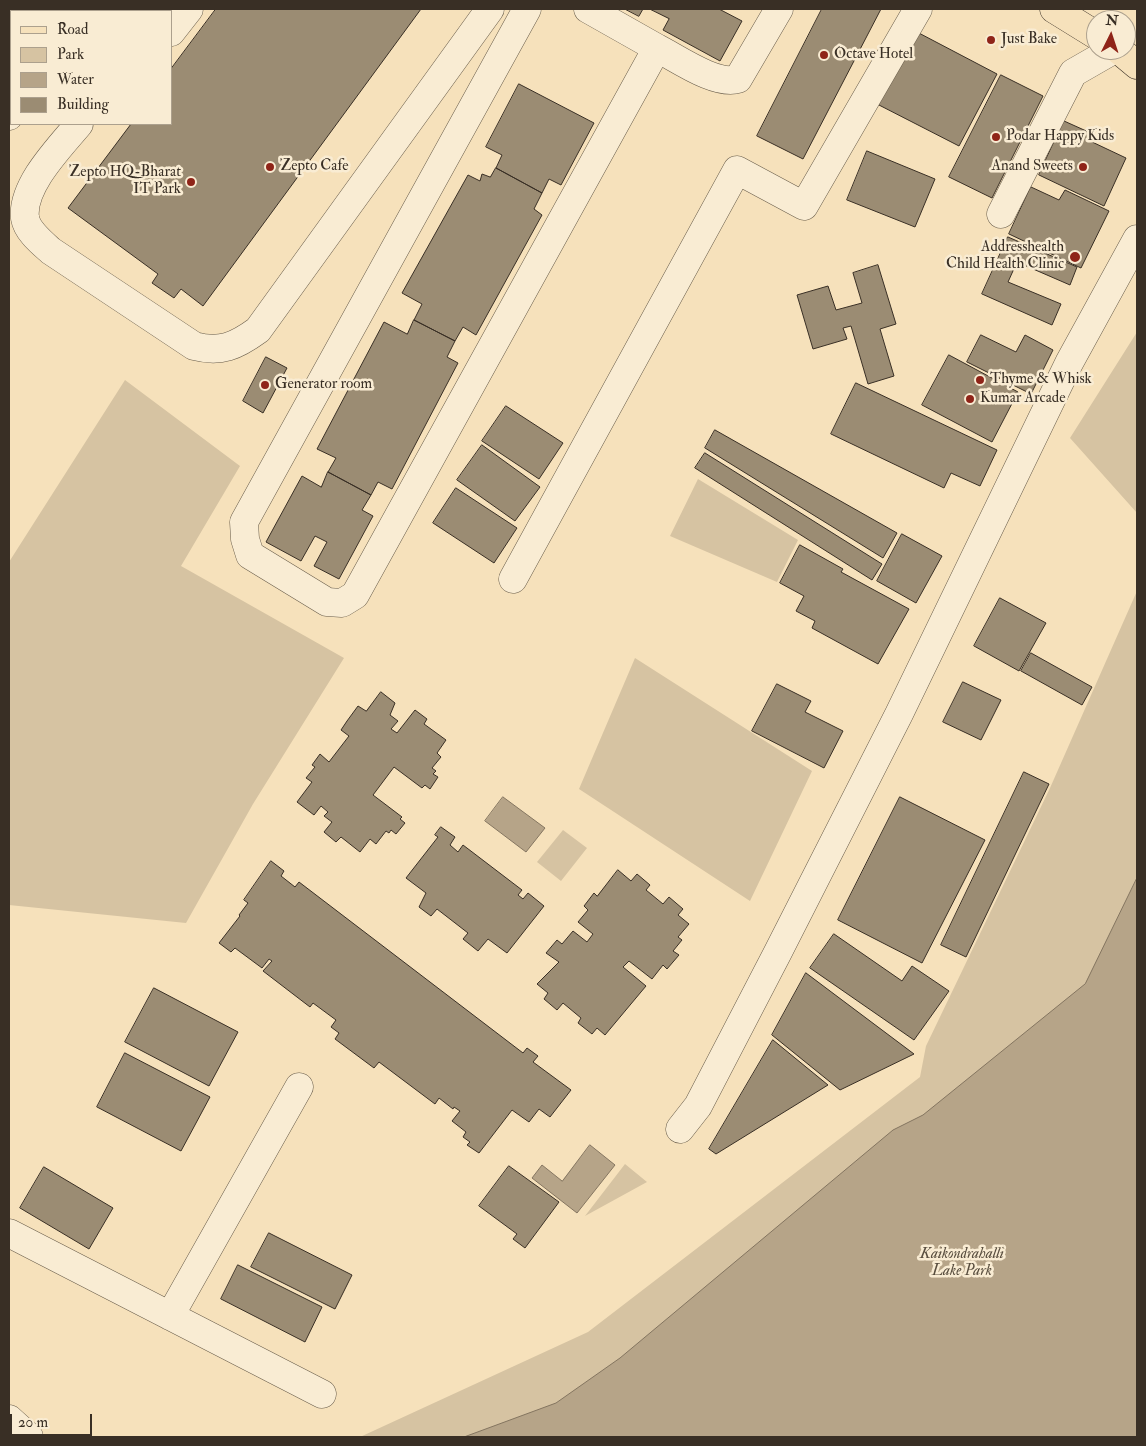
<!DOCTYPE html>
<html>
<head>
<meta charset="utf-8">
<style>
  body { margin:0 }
  #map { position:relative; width:1146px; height:1446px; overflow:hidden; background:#f6e1bb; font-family:"IM FELL Double Pica",serif }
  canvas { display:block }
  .frame { position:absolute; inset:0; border:10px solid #392f25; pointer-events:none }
  .legend { position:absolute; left:10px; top:10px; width:162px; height:115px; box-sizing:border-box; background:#f9ecd3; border:1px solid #aca08d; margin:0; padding:6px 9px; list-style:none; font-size:15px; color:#392f25 }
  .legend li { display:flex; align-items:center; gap:10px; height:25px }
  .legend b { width:25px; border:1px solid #aca08d }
  .north { position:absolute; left:1086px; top:10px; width:50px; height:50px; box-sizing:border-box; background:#f9ecd3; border:1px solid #aca08d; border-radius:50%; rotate:4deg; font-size:14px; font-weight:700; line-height:20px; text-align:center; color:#392f25 }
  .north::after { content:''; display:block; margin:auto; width:18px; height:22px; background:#8f2418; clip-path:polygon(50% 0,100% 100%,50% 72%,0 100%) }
  .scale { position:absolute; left:10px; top:1414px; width:82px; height:22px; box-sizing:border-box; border:2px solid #392f25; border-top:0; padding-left:6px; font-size:15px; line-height:18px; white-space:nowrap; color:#392f25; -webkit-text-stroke:4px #f9ecd3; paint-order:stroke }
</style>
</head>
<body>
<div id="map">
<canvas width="1146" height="1446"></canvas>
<div class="frame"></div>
<ul class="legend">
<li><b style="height:6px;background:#f6e1bb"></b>Road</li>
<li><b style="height:14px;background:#d6c3a2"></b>Park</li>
<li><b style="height:14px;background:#b6a488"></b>Water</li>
<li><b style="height:14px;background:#9b8c73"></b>Building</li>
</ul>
<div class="north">N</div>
<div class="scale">20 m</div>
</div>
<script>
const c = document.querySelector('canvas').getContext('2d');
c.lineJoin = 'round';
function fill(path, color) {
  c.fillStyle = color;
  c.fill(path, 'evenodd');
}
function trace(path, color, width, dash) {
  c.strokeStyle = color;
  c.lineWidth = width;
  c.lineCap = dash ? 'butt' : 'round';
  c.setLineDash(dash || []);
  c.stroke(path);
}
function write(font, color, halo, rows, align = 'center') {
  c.font = font + ' "IM FELL Double Pica",serif';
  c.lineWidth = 5;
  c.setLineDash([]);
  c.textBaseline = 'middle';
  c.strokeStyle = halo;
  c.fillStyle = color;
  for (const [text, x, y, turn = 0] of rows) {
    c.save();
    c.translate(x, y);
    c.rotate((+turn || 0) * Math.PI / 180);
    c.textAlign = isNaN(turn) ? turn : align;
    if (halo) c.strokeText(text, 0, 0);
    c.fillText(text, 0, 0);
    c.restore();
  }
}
fill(new Path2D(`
  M1137,332V513L1070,438Z
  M125,380L240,466L181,566L344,658L253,804L186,923L9,905V562Z
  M698,479L798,540L777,582L670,536Z
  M1137,591V1437H360L588,1332L920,1077L926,1046L1050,788Z
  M635,658L812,771L750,901L579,789Z
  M563,830L587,848L561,881L537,862Z
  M625,1164L647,1182L585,1216Z`), '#d6c3a2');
const water = new Path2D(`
  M503,797L545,828L526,852L485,821Z
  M1137,878V1437H464L556,1403L620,1358L893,1130L923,1115L1085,984Z
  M590,1145L615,1165L577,1213L532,1178L542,1165L562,1181Z`);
fill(water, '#b6a488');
trace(water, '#847560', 1);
const building = new Path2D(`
  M9,9H46L49,11H11V30L9,28Z
  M216,9H421L203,306L181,289L174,298L152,283L158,274L68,208L131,124H171V69Z
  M625,9H643L639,16Z
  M650,9H719L742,21L720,61L663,30L669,19Z
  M822,9H881L803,159L757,136Z
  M915,31L997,74L959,146L877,104Z
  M9,40L11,42V60L9,62Z
  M1001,75L1043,96L992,198L949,177Z
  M519,84L594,123L561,185L549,179L542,193L496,168L502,155L486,147Z
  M1064,121L1093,134L1090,141L1126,158L1104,206L1039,175Z
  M867,151L935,179L915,227L847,200Z
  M496,168L542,193L534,209L542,215L476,335L463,327L455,341L414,320L422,304L402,293L468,175L480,181L482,174L490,177Z
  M1031,187L1059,200L1065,190L1109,211L1081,268L1009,234Z
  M1008,237L1077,267L1070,285L1017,262L1008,282L1061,304L1052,325L982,294Z
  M878,265L896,324L880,329L894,376L868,384L851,326L843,328L847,339L813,349L797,295L828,286L836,310L862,303L853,273Z
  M414,320L455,341L447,357L458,363L392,489L378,482L371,495L328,472L336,458L317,449L384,322L407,334Z
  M981,335L1016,352L1025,335L1053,350L1031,394L967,362Z
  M949,355L1018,392L992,442L922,405Z
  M266,357L287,368L263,413L243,401Z
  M856,383L997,450L980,486L951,473L944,488L831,434Z
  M506,406L563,443L539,479L482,441Z
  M715,430L897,533L883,558L705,448Z
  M482,445L540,487L515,521L457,480Z
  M705,453L882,564L872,580L695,468Z
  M328,472L371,495L362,510L373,516L339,579L314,566L327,542L315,536L301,561L266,542L302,476L321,487Z
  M456,488L517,528L494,563L433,523Z
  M902,534L942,556L916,603L877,581Z
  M800,545L843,569L841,572L909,609L878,664L812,628L815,621L796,611L804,596L780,583Z
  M1000,598L1046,623L1019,671L974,646Z
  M1031,653L1092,687L1082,705L1021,671Z
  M963,682L1001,700L981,740L943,722Z
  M777,684L811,701L805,712L843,731L824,768L752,731Z
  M381,692L395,703L390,715L398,721L391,729L397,733L415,710L427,719L424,724L446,740L437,753L441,757L432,768L436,771L433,774L438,777L430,789L425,785L422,788L394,767L373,795L402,817L400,819L405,823L396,834L391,830L389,833L386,831L376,844L370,839L360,852L341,837L336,842L324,832L332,822L324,816L328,812L321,806L314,815L297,802L312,782L306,778L315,767L312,765L320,754L329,762L349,736L341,730L347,721L358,706L366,711Z
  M1024,772L1049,784L966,957L941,945Z
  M900,797L985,840L922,963L838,920Z
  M441,827L455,837L450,845L458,852L463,845L522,890L518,895L523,899L528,893L544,906L507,953L488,939L478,951L463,939L468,933L437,909L431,916L419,907L426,893L406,878L438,837L435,835Z
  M271,861L284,871L281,876L295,887L299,882L523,1053L527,1048L538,1056L533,1062L571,1090L550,1117L539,1109L529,1122L512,1110L479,1153L467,1145L470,1142L463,1137L466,1132L452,1121L460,1111L454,1107L453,1109L439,1098L435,1104L379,1062L374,1068L335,1039L339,1033L331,1027L336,1020L313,1003L310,1007L263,971L272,961L269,959L262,968L235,948L231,952L219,943L240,916L239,915L248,903L244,900Z
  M618,870L631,881L637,874L650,885L646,890L663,904L669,897L683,909L678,915L689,924L678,937L682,940L673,951L679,955L667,969L663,965L652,979L629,961L623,967L646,986L605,1035L597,1028L592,1034L578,1023L581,1018L563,1003L557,1010L544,999L548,993L537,984L559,962L546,953L557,940L562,944L573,931L587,942L593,934L578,922L588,910L584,906L594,893L597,896Z
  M834,934L902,981L912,966L949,991L914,1040L810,968Z
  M806,973L914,1054L840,1090L772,1035Z
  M154,988L238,1032L209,1086L125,1042Z
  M773,1040L828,1085L716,1154L709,1149Z
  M125,1053L210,1097L181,1151L97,1107Z
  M509,1166L559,1202L525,1248L513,1239L517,1234L479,1206Z
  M44,1167L113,1208L89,1249L20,1208Z
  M269,1233L352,1275L335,1309L251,1267Z
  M238,1265L322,1307L305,1342L221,1299Z`);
fill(building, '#9b8c73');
trace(building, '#392f25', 1);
const minor = new Path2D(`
  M527,9L244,522L245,539L250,555L327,602L342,603L355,595L657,48C677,58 716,86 738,79L779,9
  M588,9L657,48
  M90,11L92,9
  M171,32L189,9
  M9,116L11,113
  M79,124C60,147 21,186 25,218C27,231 42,243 51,251L194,346C221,353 236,346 258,330L490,9
  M1001,214L1073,73L1113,50
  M513,579L737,170L804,206L918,9
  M680,1129L698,1106L778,952L899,714L1069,363L1137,239
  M9,1233L322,1394
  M170,1316L299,1087
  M9,1419L29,1437`);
const major = new Path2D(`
  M1054,9L1096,35
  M1119,50L1137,65`);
trace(minor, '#685c4a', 29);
trace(major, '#392f25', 29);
trace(minor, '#f9ecd3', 28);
trace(major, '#f6e1bb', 28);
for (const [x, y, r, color] of [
  [991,40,5,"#8f2418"],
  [824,55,5,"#8f2418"],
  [996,137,5,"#8f2418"],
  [270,167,5,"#8f2418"],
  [1083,167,5,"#8f2418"],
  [191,182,5,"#8f2418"],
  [1075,257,6,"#8f2418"],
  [980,380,5,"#8f2418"],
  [265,385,5,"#8f2418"],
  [970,399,5,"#8f2418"]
]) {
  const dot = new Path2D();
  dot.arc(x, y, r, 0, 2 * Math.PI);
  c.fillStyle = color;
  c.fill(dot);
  trace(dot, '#f9ecd3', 2);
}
write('15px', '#392f25', '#f9ecd3', [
  ["Just Bake",1001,40],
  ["Octave Hotel",834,55],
  ["Podar Happy Kids",1006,137],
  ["Zepto Cafe",280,167],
  ["Anand Sweets",1073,167,"right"],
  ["Zepto HQ-Bharat",181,173,"right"],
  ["IT Park",181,190,"right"],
  ["Addresshealth",1064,248,"right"],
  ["Child Health Clinic",1064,265,"right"],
  ["Thyme & Whisk",990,380],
  ["Generator room",275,385],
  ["Kumar Arcade",980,399]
], 'left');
write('italic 15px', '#584d3e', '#f9ecd3', [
  ["Kaikondrahalli",962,1255],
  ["Lake Park",962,1272]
]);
</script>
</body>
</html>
